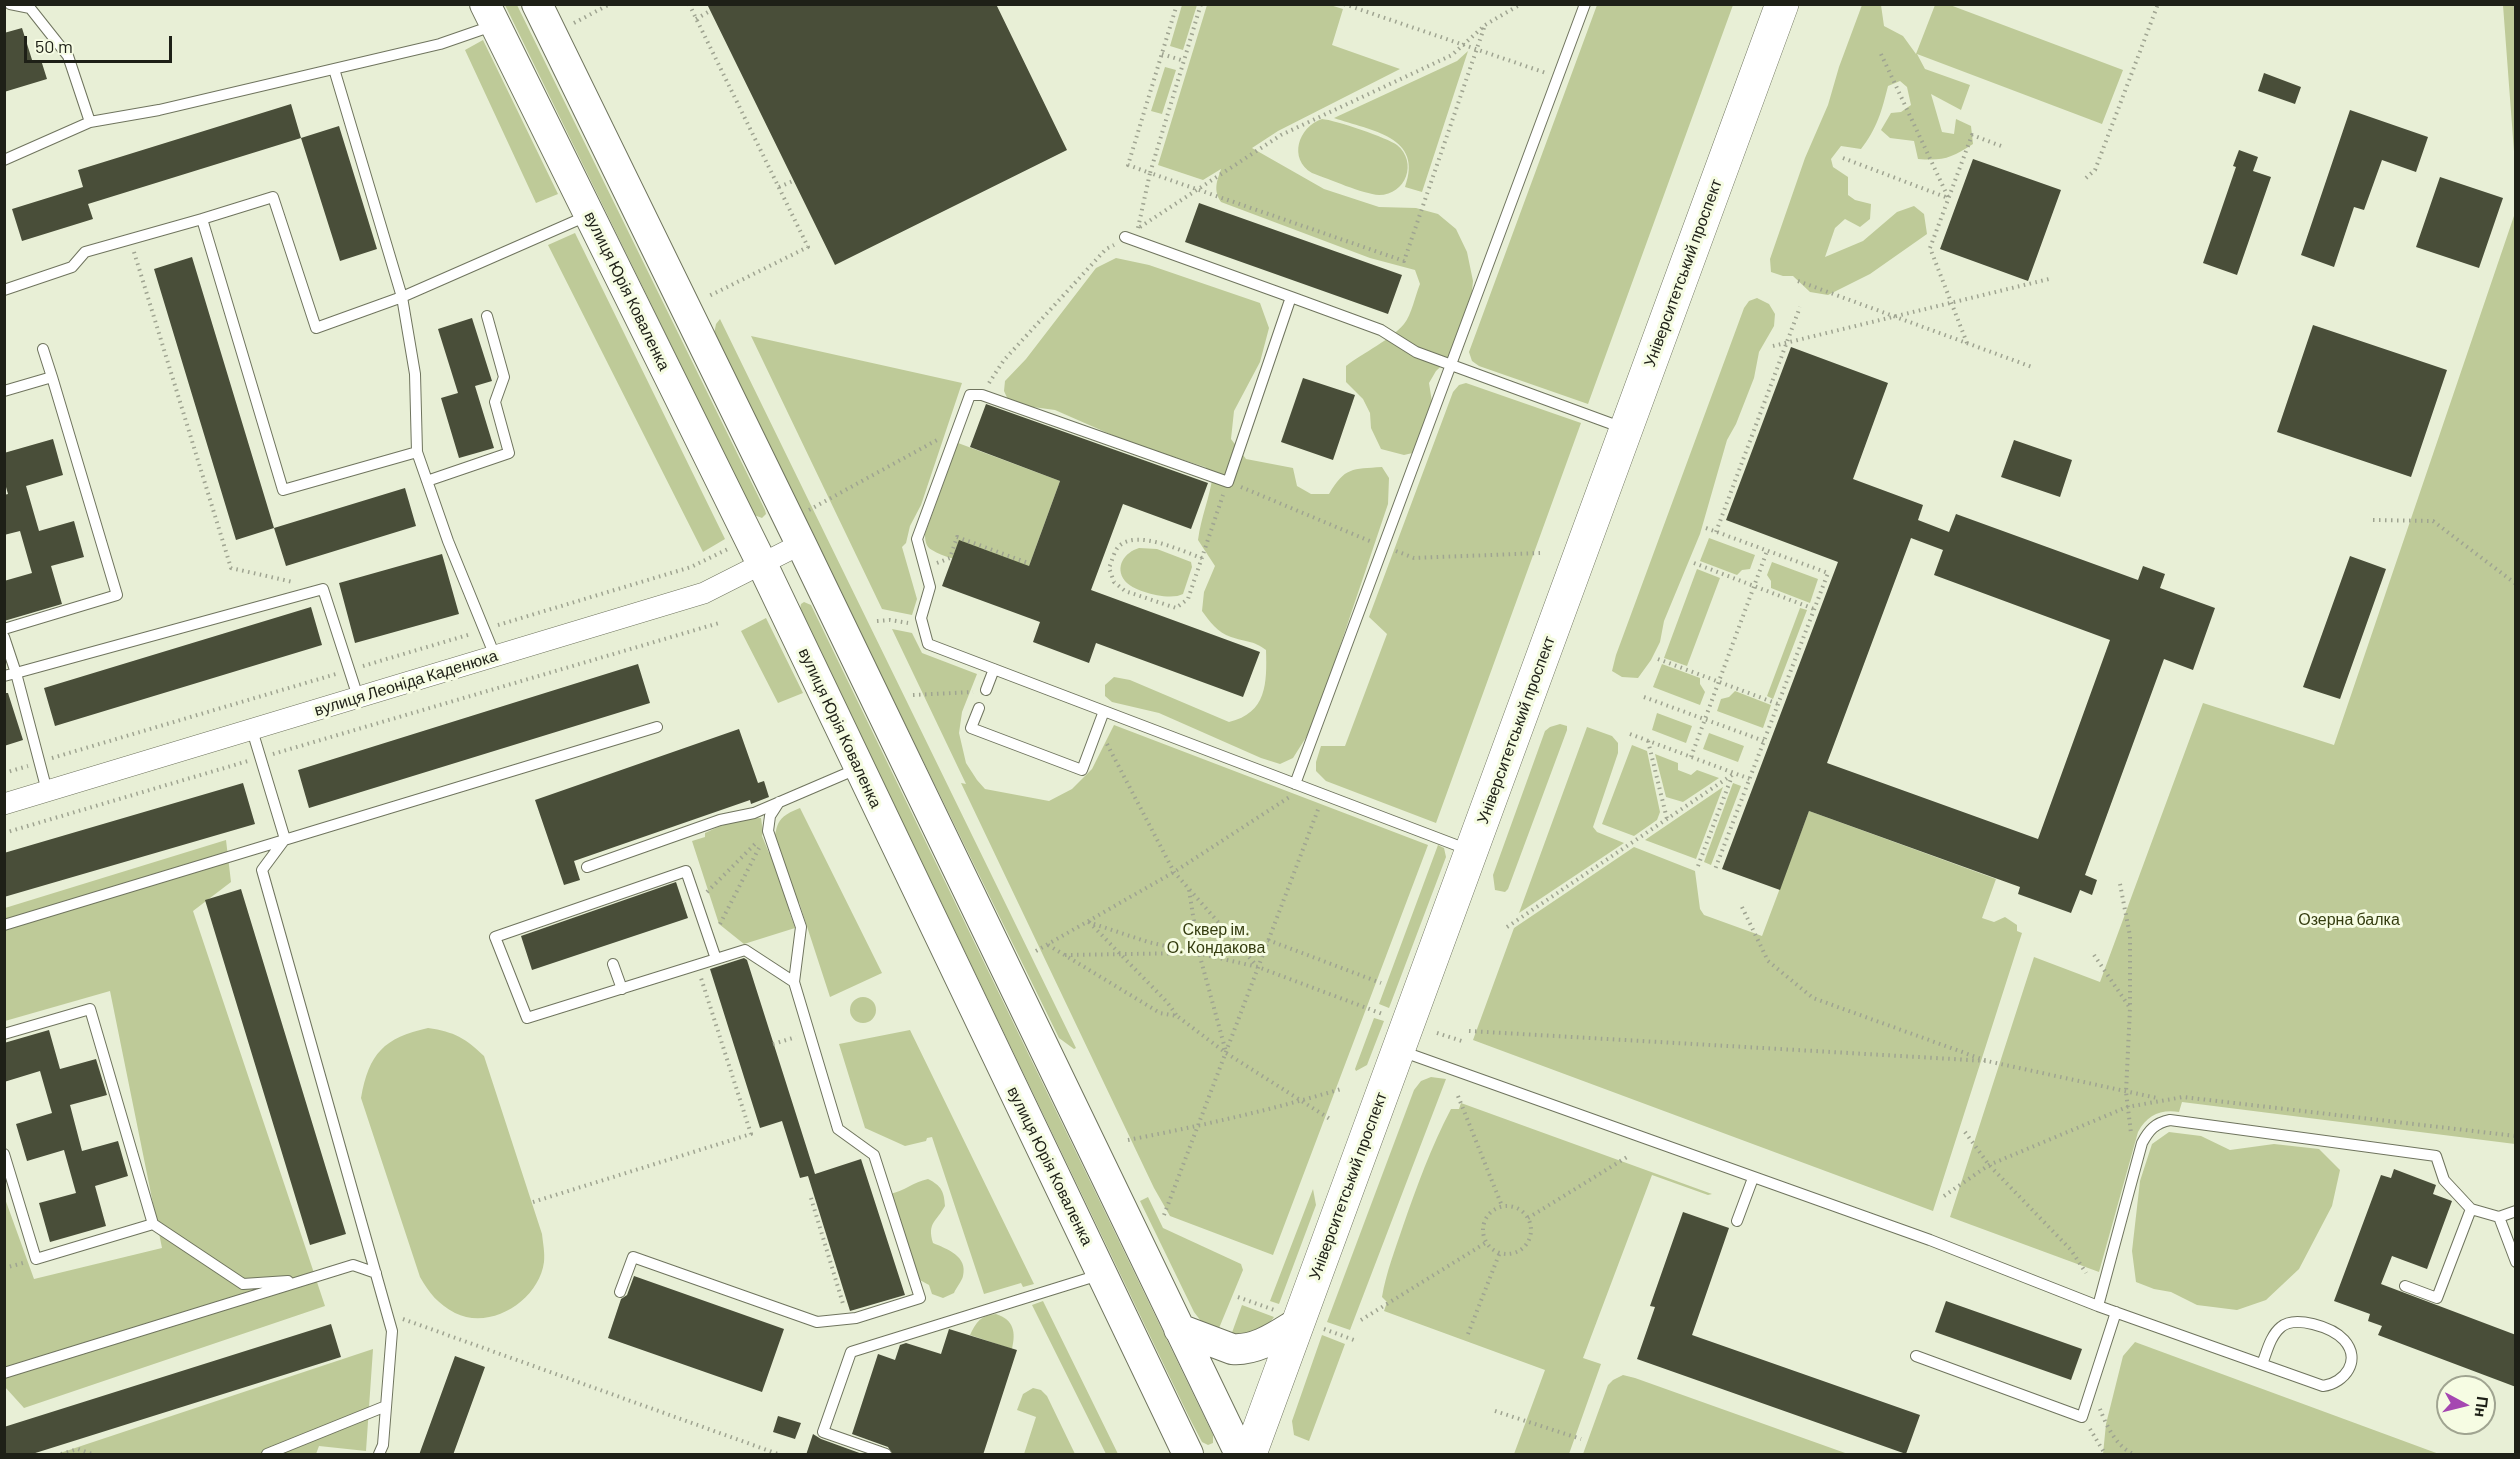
<!DOCTYPE html>
<html>
<head>
<meta charset="utf-8">
<style>
  body { margin:0 }
  #map { position:relative; width:2520px; height:1459px; overflow:hidden; background:#e8efd6; font-family:Barlow,sans-serif }
  canvas { display:block }
  .frame { position:absolute; inset:0; border:6px solid #1e2017; pointer-events:none }
  .north { position:absolute; left:2436px; top:1375px; width:60px; height:60px; box-sizing:border-box; background:#f6fce3; border:2px solid #a0a491; border-radius:50%; rotate:97deg; font-size:16px; font-weight:700; line-height:24px; text-align:center; color:#1e2017 }
  .north::after { content:''; display:block; margin:auto; width:21px; height:27px; background:#a547b1; clip-path:polygon(50% 0,100% 100%,50% 72%,0 100%) }
  .scale { position:absolute; left:24px; top:36px; width:148px; height:27px; box-sizing:border-box; border:3px solid #1e2017; border-top:0; padding-left:8px; font-size:18px; line-height:21px; white-space:nowrap; color:#1e2017; -webkit-text-stroke:4px #f6fce3; paint-order:stroke }
</style>
</head>
<body>
<div id="map">
<canvas width="2520" height="1459"></canvas>
<div class="frame"></div>
<div class="north">Пн</div>
<div class="scale">50 m</div>
</div>
<script>
const c = document.querySelector('canvas').getContext('2d');
c.lineJoin = 'round';
function fill(path, color) {
  c.fillStyle = color;
  c.fill(path, 'evenodd');
}
function trace(path, color, width, dash) {
  c.strokeStyle = color;
  c.lineWidth = width;
  c.lineCap = dash ? 'butt' : 'round';
  c.setLineDash(dash || []);
  c.stroke(path);
}
function write(font, color, halo, rows, align = 'center') {
  c.font = font + ' Barlow,sans-serif';
  c.lineWidth = 6;
  c.setLineDash([]);
  c.textBaseline = 'middle';
  c.strokeStyle = halo;
  c.fillStyle = color;
  for (const [text, x, y, turn = 0] of rows) {
    c.save();
    c.translate(x, y);
    c.rotate((+turn || 0) * Math.PI / 180);
    c.textAlign = isNaN(turn) ? turn : align;
    if (halo) c.strokeText(text, 0, 0);
    c.fillText(text, 0, 0);
    c.restore();
  }
}
fill(new Path2D(`
  M505,5H517L765,510L766,514L762,518L754,515Z
  M1182,5H1197L1183,50L1170,46Z
  M1207,5H1330L1343,9L1332,45L1400,69L1278,131L1252,148L1324,189L1379,207L1416,208L1438,214L1456,229L1467,252L1473,281L1470,311L1456,352L1436,371L1429,383L1435,421L1421,451L1404,455L1381,449L1371,428L1370,413L1363,399L1346,382V366C1363,353 1392,339 1404,324C1412,314 1415,296 1420,284L1415,270L1370,258L1221,202C1213,190 1217,181 1221,169L1203,180L1158,165Z
  M1597,5H1733L1588,404L1479,366L1472,361L1469,352Z
  M1862,5H1881L1884,26L1903,36L1916,54L1935,5H1950L2123,70L2102,124L1917,54L1925,69L1970,85L1961,110L1931,94L1942,132L1954,134L1956,119L1971,126L1973,144C1951,158 1944,161 1918,159L1914,141L1890,138L1881,130L1891,113L1901,112L1911,105L1907,87L1900,81L1888,86C1882,110 1877,129 1861,149L1841,146L1831,159L1833,167L1848,177V195L1855,200L1871,204L1870,219L1860,227L1845,219L1835,228L1825,257L1863,241L1897,212L1914,206L1924,214L1927,234L1870,274L1828,295L1810,292L1793,276H1783L1771,272L1770,259L1805,158L1828,105L1839,67Z
  M2503,5H2515V165Z
  M483,40L558,194L536,203L465,50Z
  M1468,51L1422,192L1405,187C1424,136 1371,131 1334,118L1457,61Z
  M1165,67L1176,70L1162,114L1151,111Z
  M1322,119C1335,120 1388,138 1397,145C1418,162 1406,195 1379,195C1363,194 1329,179 1312,173C1288,159 1298,127 1322,119Z
  M2515,213V1144L2182,1102L2179,1112C2161,1109 2147,1115 2138,1132L2099,1272L1950,1217L2034,957L2100,982L2203,703L2334,745Z
  M575,233L725,539L703,552L548,245Z
  M1116,258L1149,265L1260,303L1269,328L1260,362L1234,411L1231,439L1246,459L1293,468L1297,486L1311,494H1329C1345,467 1352,469 1382,467L1389,478L1388,504L1336,658L1328,693L1312,728L1293,758L1280,764L1261,758L1159,713L1112,702L1105,696V685L1114,677L1130,680L1229,722C1267,713 1267,683 1266,650C1253,640 1245,642 1231,637C1217,632 1210,622 1202,611L1204,592L1215,566L1198,540C1201,517 1210,497 1213,474L1205,467L1128,442L1055,410L1010,404L1004,391L1005,381L1026,359L1096,268Z
  M1757,298L1769,304L1775,314L1774,326L1759,352L1754,378L1736,424L1727,440L1700,534L1664,621L1660,642L1651,660L1638,678L1622,677L1612,671L1616,655L1744,308L1749,301Z
  M720,319L1076,1048L1074,1049L1059,1038L714,334L716,324Z
  M751,336L962,383L921,505L910,526L906,543L902,547L917,599L912,615L882,609Z
  M1466,383L1581,423L1436,823L1326,781L1316,771V762L1321,746H1345L1387,634L1369,617L1453,392L1459,385Z
  M958,443L1060,481L1029,566C1002,563 954,565 932,550C926,547 925,541 925,534Z
  M1709,538L1755,555L1750,569L1742,570L1737,575L1700,561Z
  M1139,548L1157,549L1191,562L1192,567L1183,594C1170,601 1134,592 1125,581C1114,567 1125,552 1139,548Z
  M1772,562L1818,579L1810,603L1771,588V581L1767,575Z
  M1697,569L1720,578L1687,666L1664,658Z
  M804,602L811,605L1213,1435V1443L1208,1445L1202,1442L1189,1417L800,609L801,604Z
  M1800,608L1807,610L1773,699L1767,696Z
  M766,618L803,693L778,703L741,631Z
  M892,629L912,633L922,653L977,674L962,712L959,733L966,763L977,780L985,789L1049,801L1072,789L1092,769L1114,725L1428,845L1273,1255L1170,1216L1154,1188L961,783L966,784Z
  M1662,664L1700,678V684L1705,692L1700,705L1653,687Z
  M1735,691L1771,705L1763,728L1717,711L1721,699L1729,697Z
  M1657,713L1692,726L1686,743L1652,730Z
  M1560,724L1567,726V730L1508,889L1505,892L1495,890L1493,875L1545,731L1550,727Z
  M1587,727L1612,736L1618,743V753L1593,827L1597,832L1624,843L1519,913Z
  M1709,733L1744,746L1738,762L1703,749Z
  M1632,745L1647,751L1660,812L1657,820L1634,836L1602,824Z
  M1655,754L1678,763V770L1691,775L1697,770L1719,778L1683,802L1666,797Z
  M1733,783L1741,786L1711,865L1704,862Z
  M1723,787L1696,859L1645,840Z
  M800,808L882,973L830,997L799,902L789,911L795,928L744,944L719,924L692,841L705,837V833C724,824 740,818 761,818L763,832L762,836L769,853C781,828 769,820 800,808Z
  M1809,811L1996,879L1982,918L1994,922L2005,917L2017,925V931L2022,933L1933,1211L1473,1040L1514,928L1634,847L1695,871L1700,909L1704,915L1762,936Z
  M226,840L231,882L193,911L325,1306L24,1408L5,1387L4,1196L34,1279L162,1248L110,991L5,1021V908Z
  M1438,845L1444,848L1446,857L1389,1008L1379,1004Z
  M850 1010a13 13 0 1 1 26 0a13 13 0 1 1-26 0Z
  M1374,1018L1384,1021L1367,1065L1356,1071L1355,1069Z
  M428,1028C455,1032 465,1038 484,1056L542,1234C543,1243 545,1253 544,1262C539,1300 491,1331 455,1313C438,1304 429,1293 420,1277L361,1098C369,1053 384,1038 428,1028Z
  M910,1030L1034,1284L1023,1287L1021,1283L984,1294L932,1137L927,1138L926,1141L905,1146L865,1128L839,1044Z
  M1431,1077L1446,1079L1350,1330L1327,1322L1414,1090L1421,1081Z
  M1461,1103L1712,1194L1708,1195L1652,1175L1583,1358L1601,1364L1569,1454H1514L1545,1370L1384,1311L1387,1302L1382,1297C1386,1273 1395,1250 1403,1226C1417,1186 1431,1147 1451,1109H1459Z
  M2169,1132L2201,1136L2230,1150L2274,1144L2319,1149L2340,1170L2332,1206L2299,1269L2266,1300L2237,1310L2197,1305L2171,1292L2154,1289L2136,1282L2132,1251L2140,1181L2152,1144Z
  M928,1179C942,1186 944,1192 945,1206C936,1222 927,1223 933,1243C947,1249 968,1256 963,1276C962,1281 956,1288 954,1293L943,1298L932,1294L929,1285L918,1279L890,1194C905,1191 913,1182 928,1179Z
  M1313,1189L1316,1205L1279,1304L1270,1301Z
  M1148,1197L1163,1228L1241,1264L1243,1270L1217,1333L1204,1325L1194,1312L1140,1201Z
  M1043,1301L1118,1454H1106L1032,1305Z
  M1242,1305L1274,1317L1266,1328L1230,1338Z
  M996,1314C1014,1320 1016,1332 1012,1349L970,1335C976,1322 981,1315 996,1314Z
  M1322,1335L1345,1344L1309,1441L1294,1435L1292,1421Z
  M2135,1342L2439,1454H2103L2106,1424L2123,1356Z
  M373,1349L366,1451L319,1446L316,1454H57Z
  M1623,1375L1635,1378L1848,1454H1583L1608,1385L1613,1380Z
  M1033,1388L1041,1390L1047,1396L1075,1454H1024L1036,1417L1017,1410L1023,1394Z`), '#beca98');
fill(new Path2D(`
  M707,4H996L1067,150L835,265Z
  M22,28L33,63L41,60L47,79L4,92V33Z
  M2264,73L2301,87L2295,104L2258,91Z
  M291,104L301,138L88,204L93,219L22,241L12,209L83,187L78,170Z
  M2350,110L2428,137L2416,172L2382,160L2364,210L2354,207L2334,267L2301,255Z
  M339,126L377,249L340,261L301,138Z
  M2239,150L2258,157L2253,171L2271,177L2237,275L2203,263L2236,167L2233,166Z
  M1973,159L2061,190L2028,281L1940,249Z
  M2440,177L2503,198L2479,268L2416,247Z
  M1199,203L1402,275L1388,314L1185,242Z
  M192,257L274,528L236,540L154,269Z
  M472,318L492,381L475,386L494,448L459,458L441,398L458,393L438,329Z
  M2313,325L2447,370L2411,477L2277,432Z
  M1791,347L1888,383L1853,479L1923,505L1918,520L1949,532L1956,514L2138,580L2143,566L2165,574L2160,588L2215,608L2193,670L2164,659L2085,875L2097,880L2092,895L2080,890L2071,913L2018,894L2020,887L1809,811L1780,890L1722,869L1838,562L1726,520ZM1911,538L1943,550L1934,575L2110,640L2038,839L1827,763Z
  M1303,378L1355,395L1333,460L1281,442Z
  M986,404L1208,483L1191,529L1123,504L1091,590L1260,652L1243,697L1096,643L1089,663L1033,642L1040,622L942,586L959,540L1029,566L1060,481L970,447Z
  M53,439L63,475L26,486L39,531L74,521L84,557L51,566L62,604L4,621V581L32,573L20,531L4,535V495L8,494L4,480V453Z
  M2014,440L2072,460L2060,497L2001,477Z
  M405,488L416,526L286,566L274,528Z
  M442,554L459,614L355,643L339,583Z
  M2350,556L2386,569L2340,699L2303,687Z
  M311,607L322,645L55,726L44,688Z
  M638,664L650,703L309,808L298,770Z
  M4,693H8L23,740L4,746Z
  M739,729L758,783L764,781L769,797L751,804L750,800L574,861L580,880L564,885L535,800Z
  M243,783L255,824L4,897V853Z
  M676,882L688,918L532,970L521,936Z
  M241,889L346,1234L310,1245L205,900Z
  M744,958L747,960L815,1174L861,1159L905,1295L850,1311L808,1176L800,1178L782,1121L760,1128L710,969Z
  M49,1030L60,1069L96,1059L107,1095L70,1105L82,1151L118,1141L128,1176L95,1186L106,1226L50,1242L39,1203L76,1193L64,1150L27,1161L16,1124L52,1113L40,1071L4,1082V1043Z
  M2394,1169L2436,1185L2433,1194L2452,1201L2427,1269L2392,1256L2381,1284L2516,1335V1387L2378,1335L2382,1326L2368,1321L2370,1314L2334,1301L2381,1175L2391,1178Z
  M1683,1212L1729,1228L1692,1335L1920,1415L1906,1454L1637,1359L1655,1307L1650,1306Z
  M634,1276L784,1329L762,1392L608,1338L621,1299L627,1295Z
  M1946,1301L2082,1349L2071,1380L1935,1332Z
  M331,1324L341,1357L29,1455H4V1427Z
  M949,1329L1017,1350L983,1455H893L888,1447L852,1434L878,1354L895,1360L900,1345L906,1343L941,1354Z
  M455,1356L485,1367L453,1455H419Z
  M778,1416L801,1423L795,1439L773,1432Z
  M813,1434L821,1439L865,1455H806Z`), '#494e39');
const lane = new Path2D(`
  M10,4L30,8L68,56L90,122
  M334,69L402,297L316,328L273,197L202,219L283,490L417,452
  M4,160L90,122L159,110L440,44L492,26
  M1125,237L1291,297
  M4,290L72,267L85,252L202,219
  M4,391L52,377L43,349
  M427,481L509,453L495,402L504,377L487,316
  M4,629L117,595L52,377
  M4,637L16,673L4,676
  M495,656L448,541L417,452L415,374L402,297L589,215
  M986,690L994,669
  M979,708L971,728L1082,770L1104,711
  M252,730L285,839L262,870L392,1331L383,1445L379,1454
  M1295,784L1585,4
  M47,791L16,673L323,589L358,697
  M1469,850L928,644L921,618L930,587L917,539L970,395H982L1228,482L1291,297L1381,330L1416,352L1623,428
  M587,867L720,820L754,813L859,768
  M4,925L657,727
  M716,959L686,871L495,937L527,1018C599,996 672,973 745,950L794,982
  M613,964L622,989
  M4,1034L90,1009L153,1224L36,1259L4,1154
  M1401,1051L1930,1240L2098,1306L2323,1386C2345,1383 2362,1360 2344,1340C2332,1327 2295,1315 2281,1327C2270,1336 2267,1352 2262,1364
  M2499,1217L2516,1211
  M1737,1221L1753,1178
  M153,1224L243,1284L288,1281
  M2405,1286L2437,1298L2471,1209
  M620,1292L633,1257L817,1322L856,1318L920,1298L874,1155L838,1129L794,982L801,927L768,831L770,816L779,802
  M2098,1306L2142,1143C2149,1130 2155,1123 2170,1120L2436,1156L2444,1180L2471,1209L2499,1217L2516,1262
  M1916,1356L2082,1417L2116,1312
  M4,1373L353,1265L376,1273
  M267,1454L386,1406
  M886,1454L823,1432L851,1352L1099,1275`);
const street = new Path2D(`
  M4,804L704,593L801,544`);
const secondary = new Path2D(`
  M485,4L762,564L1188,1454
  M537,4L801,544L1240,1454
  M1179,1329L1232,1349C1257,1351 1278,1335 1298,1323`);
const primary = new Path2D(`
  M1250,1454L1782,4`);
trace(lane, '#6f745e', 12);
trace(street, '#6f745e', 22);
trace(secondary, '#6f745e', 32);
trace(primary, '#6f745e', 34);
trace(new Path2D(`
  M689,4L808,247L707,297
  M1177,4L1128,165L1150,173L1201,4
  M1344,4L1546,73
  M696,19L710,11
  M574,23L610,4
  M1162,54L1184,61
  M1881,54L1948,197
  M1843,158L1948,198
  M2086,178L2095,170L2158,4
  M779,187L793,181
  M1140,227L1281,135L1452,55L1485,25L1521,4
  M1138,228L1150,173L1404,261L1485,25
  M134,252L231,568L293,582
  M1798,281L2032,367
  M1967,343L1930,248L1972,135L2001,146
  M1773,346L2049,279
  M989,383L1004,360L1106,249L1114,245
  M1241,487L1372,542
  M809,510L937,440
  M2373,520L2433,521L2516,584
  M1706,528L1828,573L1714,872
  M1716,532L1800,307
  M1396,551L1414,558L1540,553
  M1202,558C1181,551 1138,529 1119,546C1114,551 1112,561 1109,568L1114,582L1125,591L1176,608L1188,599L1223,495
  M937,563L950,558L957,537L1028,563
  M1694,563L1814,609
  M877,621L890,620L908,623
  M498,625L691,567L730,548
  M1658,659L1778,704
  M363,666L471,634
  M913,695L973,692
  M1644,697L1764,741
  M1630,734L1750,779
  M1648,741L1667,819
  M1107,744L1174,872L1256,965
  M273,754L719,623
  M1691,757L1767,551
  M52,758L336,674
  M4,773L28,766
  M4,833L248,761
  M1698,866L1732,776
  M2120,884L2130,936V1007
  M1189,890L1199,953L1226,1052
  M707,892L757,842
  M1742,907L1768,961L1813,998L1987,1061L2157,1098
  M1088,922L1148,942L1258,967L1385,1015
  M1089,922L1167,1002L1177,1016
  M720,924L759,848
  M1507,927L1732,775
  M1268,940L1381,983
  M1048,945L1160,1013L1177,1016L1226,1053L1330,1119
  M1036,951L1174,872L1291,796
  M1065,955L1193,953
  M2094,955L2130,1008L2126,1092L2131,1133
  M1469,1031L1987,1061
  M1437,1033L1465,1042
  M773,1044L796,1037
  M1458,1096L1502,1206
  M1965,1132L1989,1165L2071,1250L2086,1273
  M1128,1140C1200,1126 1271,1110 1341,1089
  M1944,1196L1989,1165L2127,1107L2183,1097L2516,1136
  M811,1198L844,1307
  M533,1202L751,1134L701,978
  M1483 1230a24 24 0 1 1 48 0a24 24 0 1 1-48 0Z
  M1164,1215L1319,807
  M1528,1218L1627,1157
  M4,1268L23,1263
  M1238,1297L1274,1310
  M403,1319L778,1454
  M1361,1320L1487,1242
  M1324,1329L1354,1340
  M1468,1334L1500,1252
  M2100,1409C2106,1425 2117,1448 2134,1454
  M1495,1411L1581,1439
  M2090,1429L2105,1454
  M61,1454L78,1449L92,1454`), '#9fa491', 4, [1.5, 4.5]);
trace(lane, '#fff', 10);
trace(street, '#fff', 21);
trace(secondary, '#fff', 30);
trace(primary, '#fff', 33);
write('16px', '#1e2017', '#f6fce3', [
  ["Університетський проспект",1683,273,-70],
  ["вулиця Юрія Коваленка",627,291,64],
  ["вулиця Леоніда Каденюка",406,683,-17],
  ["вулиця Юрія Коваленка",840,728,65],
  ["Університетський проспект",1516,730,-70],
  ["вулиця Юрія Коваленка",1050,1166,64],
  ["Університетський проспект",1348,1186,-70]
]);
write('16px', '#353d10', '#f6fce3', [
  ["Озерна балка",2349,920],
  ["Сквер ім.",1216,930],
  ["О. Кондакова",1216,948]
]);
</script>
</body>
</html>
